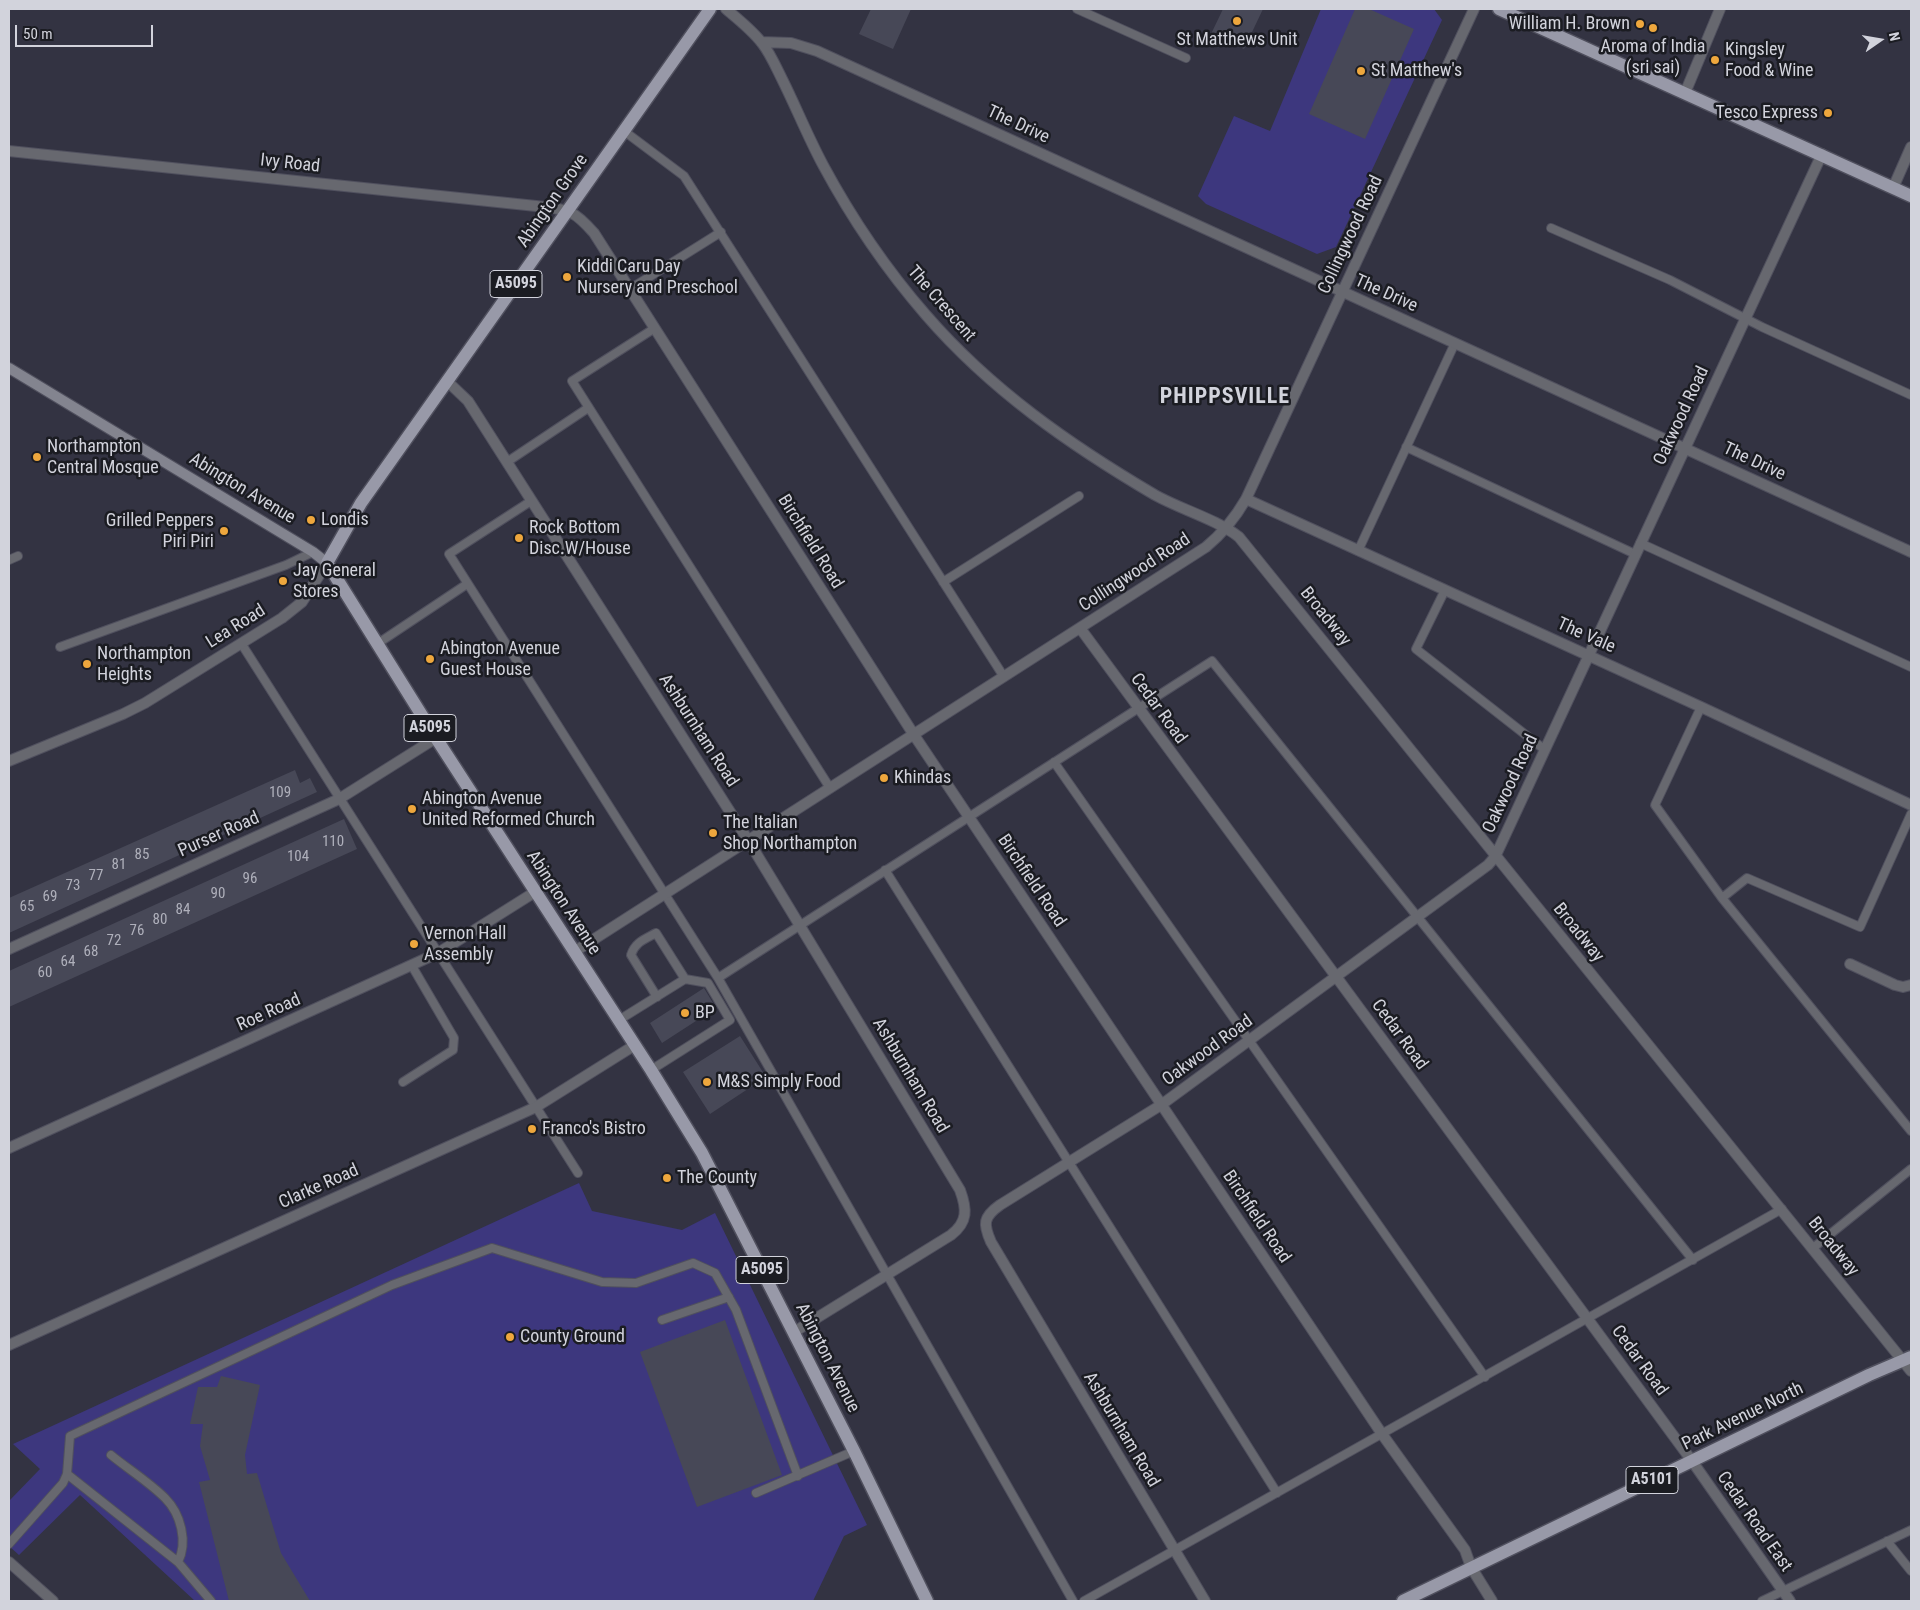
<!DOCTYPE html>
<html>
<head>
<meta charset="utf-8">
<style>
  body { margin:0 }
  #map { position:relative; width:1920px; height:1610px; overflow:hidden; background:#333342; font-family:"Roboto Condensed",sans-serif }
  canvas { display:block }
  .frame { position:absolute; inset:0; border:10px solid #d2d3dc; pointer-events:none }
  .north { position:absolute; left:1855px; top:15px; width:50px; height:50px; -webkit-text-stroke:4px #1b1c22; paint-order:stroke; rotate:77deg; font-size:14px; font-weight:700; line-height:20px; text-align:center; color:#d2d3dc }
  .north::after { content:''; display:block; margin:auto; width:18px; height:22px; background:#d2d3dc; clip-path:polygon(50% 0,100% 100%,50% 72%,0 100%) }
  .scale { position:absolute; left:15px; top:25px; width:138px; height:22px; box-sizing:border-box; border:2px solid #d2d3dc; border-top:0; padding-left:6px; font-size:15px; line-height:18px; white-space:nowrap; color:#d2d3dc; -webkit-text-stroke:4px #1b1c22; paint-order:stroke }
</style>
</head>
<body>
<div id="map">
<canvas width="1920" height="1610"></canvas>
<div class="frame"></div>
<div class="north">N</div>
<div class="scale">50 m</div>
</div>
<script>
const c = document.querySelector('canvas').getContext('2d');
c.lineJoin = 'round';
function fill(path, color) {
  c.fillStyle = color;
  c.fill(path, 'evenodd');
}
function trace(path, color, width, dash) {
  c.strokeStyle = color;
  c.lineWidth = width;
  c.lineCap = dash ? 'butt' : 'round';
  c.setLineDash(dash || []);
  c.stroke(path);
}
function write(font, color, halo, rows, align = 'center') {
  c.font = font + ' "Roboto Condensed",sans-serif';
  c.lineWidth = 5;
  c.setLineDash([]);
  c.textBaseline = 'middle';
  c.strokeStyle = halo;
  c.fillStyle = color;
  for (const [text, x, y, turn = 0] of rows) {
    c.save();
    c.translate(x, y);
    c.rotate((+turn || 0) * Math.PI / 180);
    c.textAlign = isNaN(turn) ? turn : align;
    if (halo) c.strokeText(text, 0, 0);
    c.fillText(text, 0, 0);
    c.restore();
  }
}
fill(new Path2D(`
  M1321,9H1434L1442,20L1336,247L1317,254L1206,204L1198,196L1234,116L1270,131Z
  M579,1183L592,1211L682,1230L715,1213L867,1525L844,1536L813,1601H195L80,1495L19,1555L9,1546V1501L40,1469L13,1444Z`), '#3d377e');
fill(new Path2D(`
  M871,9H911L893,49L859,34Z
  M1223,9H1263L1244,49L1211,34Z
  M1355,9H1369L1414,29L1365,139L1309,114Z
  M295,770L300,783L310,778L317,792L9,933V898Z
  M344,819L357,849L9,1007V971Z
  M704,988L716,1008L662,1043L650,1023Z
  M740,1036L766,1077L710,1114L683,1072Z
  M725,1320L782,1475L697,1507L640,1352Z
  M221,1376L260,1385L245,1455L247,1474L257,1473L281,1553L310,1601H229L199,1482L210,1480L200,1446L203,1424H190L198,1387H217Z`), '#474857');
const lane = new Path2D(`
  M1077,9L1186,58
  M624,131L684,176L1004,677
  M1551,228L1670,280L1762,327L1911,395
  M630,289L721,232
  M655,328L572,381L830,788
  M1406,447L1635,554
  M507,462L588,408
  M531,501L449,554L718,978L1073,1601
  M1640,543L1911,667
  M1358,551L1455,343
  M9,560L18,556
  M943,582L1079,496
  M1445,590L1416,649L1545,750
  M241,643L578,1173
  M377,644L467,584
  M60,647L286,565L313,552
  M1701,707L1655,805L1722,898L1911,1131
  M1054,762L1485,1377
  M885,870L1277,1493
  M1722,898L1747,878L1860,927L1911,814
  M718,978L1212,661L1693,1260
  M657,997L631,955C635,942 645,939 656,933L685,979
  M619,1020L685,979L708,983L730,1020L651,1070
  M403,1082L453,1050L454,1038L412,966
  M1813,1248L1911,1169
  M662,1320L729,1297
  M111,1455C128,1469 149,1482 165,1498C181,1514 188,1542 178,1562
  M67,1474L178,1562L211,1601
  M756,1493L854,1451
  M1887,1541L1911,1571
  M9,1544L63,1483L67,1474L70,1436L392,1285L492,1248L602,1282L636,1283L693,1263L715,1273L736,1310L798,1476
  M1084,1601L1782,1209
  M1762,1601L1911,1530`);
const street = new Path2D(`
  M726,9C738,19 752,30 762,43C770,53 776,67 782,79C796,107 808,137 823,165C852,219 886,269 926,315C991,390 1070,445 1155,495C1182,510 1216,519 1239,537L1911,1371
  M761,42L791,43L817,51L1911,552
  M1685,93L1720,9
  M9,151L536,206C568,210 572,208 594,233L914,735L1382,1434L1465,1550L1471,1567L1492,1601
  M1893,188L1911,147
  M447,381L468,401L748,840L960,1190C967,1209 968,1222 951,1235L794,1332
  M1246,499L1701,707L1911,805
  M1080,628L1692,1461L1790,1601
  M9,761L123,714L145,703L282,618L302,602L327,563
  M9,949L339,799L436,738
  M574,952L1206,547C1223,533 1235,518 1246,499L1474,9
  M1850,964L1895,985L1903,987L1911,985
  M9,1148L438,953L535,892
  M9,1345L536,1107L635,1045
  M9,1562L53,1601
  M1205,1601L991,1242C983,1224 983,1217 1000,1205L1161,1105L1488,865L1495,857L1822,154`);
const secondary = new Path2D(`
  M9,368L313,552L327,563`);
const primary = new Path2D(`
  M710,9L361,503L327,563L436,738L651,1070L702,1153L854,1451L927,1601
  M1499,9L1911,196
  M1403,1601L1869,1375L1911,1357`);
trace(lane, '#50505e', 10);
trace(street, '#50505e', 12);
trace(secondary, '#50505e', 12);
trace(primary, '#50505e', 15);
trace(lane, '#67686f', 8);
trace(street, '#67686f', 10);
trace(secondary, '#83848f', 10);
trace(primary, '#9899a8', 12);
for (const [x, y, r, color] of [
  [1237,21,5,"#eea73d"],
  [1640,24,5,"#eea73d"],
  [1653,28,5,"#eea73d"],
  [1715,60,5,"#eea73d"],
  [1361,71,5,"#eea73d"],
  [1828,113,5,"#eea73d"],
  [567,277,5,"#eea73d"],
  [37,457,5,"#eea73d"],
  [311,520,5,"#eea73d"],
  [224,531,5,"#eea73d"],
  [519,538,5,"#eea73d"],
  [283,581,5,"#eea73d"],
  [430,659,5,"#eea73d"],
  [87,664,5,"#eea73d"],
  [884,778,5,"#eea73d"],
  [412,809,5,"#eea73d"],
  [713,833,5,"#eea73d"],
  [414,944,5,"#eea73d"],
  [685,1013,5,"#eea73d"],
  [707,1082,5,"#eea73d"],
  [532,1129,5,"#eea73d"],
  [667,1178,5,"#eea73d"],
  [510,1337,5,"#eea73d"]
]) {
  const dot = new Path2D();
  dot.arc(x, y, r, 0, 2 * Math.PI);
  c.fillStyle = color;
  c.fill(dot);
  trace(dot, '#1b1c22', 2);
}
write('15px', '#afb0bb', null, [
  ["109",280,793],
  ["110",333,842],
  ["85",142,855],
  ["104",298,857],
  ["81",119,865],
  ["77",96,876],
  ["96",250,879],
  ["73",73,886],
  ["90",218,894],
  ["69",50,897],
  ["65",27,907],
  ["84",183,910],
  ["80",160,920],
  ["76",137,931],
  ["72",114,941],
  ["68",91,952],
  ["64",68,962],
  ["60",45,973]
]);
for (const [x, y, w] of [
  [516,284,52],
  [430,728,52],
  [762,1270,52],
  [1652,1480,52]
]) {
  const box = new Path2D();
  box.roundRect(x - w / 2, y - 13.5, w, 27, 4);
  c.fillStyle = '#1b1c22';
  c.fill(box);
  trace(box, '#d2d3dc', 1);
}
write('bold 16px', '#d2d3dc', null, [
  ["A5095",516,284],
  ["A5095",430,728],
  ["A5095",762,1270],
  ["A5101",1652,1480]
]);
write('18px', '#d2d3dc', '#1b1c22', [
  ["William H. Brown",1630,24,"right"],
  ["St Matthews Unit",1237,40,"center"],
  ["Aroma of India",1653,47,"center"],
  ["(sri sai)",1653,68,"center"],
  ["Kingsley",1725,50],
  ["Food & Wine",1725,71],
  ["St Matthew's",1371,71],
  ["Tesco Express",1818,113,"right"],
  ["Kiddi Caru Day",577,267],
  ["Nursery and Preschool",577,288],
  ["Northampton",47,447],
  ["Central Mosque",47,468],
  ["Londis",321,520],
  ["Grilled Peppers",214,521,"right"],
  ["Piri Piri",214,542,"right"],
  ["Rock Bottom",529,528],
  ["Disc.W/House",529,549],
  ["Jay General",293,571],
  ["Stores",293,592],
  ["Abington Avenue",440,649],
  ["Guest House",440,670],
  ["Northampton",97,654],
  ["Heights",97,675],
  ["Khindas",894,778],
  ["Abington Avenue",422,799],
  ["United Reformed Church",422,820],
  ["The Italian",723,823],
  ["Shop Northampton",723,844],
  ["Vernon Hall",424,934],
  ["Assembly",424,955],
  ["BP",695,1013],
  ["M&S Simply Food",717,1082],
  ["Franco's Bistro",542,1129],
  ["The County",677,1178],
  ["County Ground",520,1337]
], 'left');
write('18px', '#d2d3dc', '#1b1c22', [
  ["The Drive",1018,125,25],
  ["Ivy Road",290,164,6],
  ["Abington Grove",553,201,-55],
  ["Collingwood Road",1351,235,-65],
  ["The Drive",1386,294,24],
  ["The Crescent",941,304,49],
  ["Oakwood Road",1682,416,-65],
  ["The Drive",1754,462,25],
  ["Abington Avenue",242,489,31],
  ["Birchfield Road",810,542,58],
  ["Collingwood Road",1135,573,-33],
  ["Broadway",1325,617,51],
  ["Lea Road",236,627,-32],
  ["The Vale",1586,636,24],
  ["Cedar Road",1158,709,54],
  ["Ashburnham Road",698,731,57],
  ["Oakwood Road",1511,784,-65],
  ["Purser Road",219,835,-24],
  ["Birchfield Road",1031,881,56],
  ["Abington Avenue",563,903,57],
  ["Broadway",1578,933,51],
  ["Roe Road",269,1013,-24],
  ["Cedar Road",1399,1035,54],
  ["Oakwood Road",1208,1051,-36],
  ["Ashburnham Road",910,1076,59],
  ["Clarke Road",319,1187,-24],
  ["Birchfield Road",1256,1217,56],
  ["Broadway",1833,1247,51],
  ["Abington Avenue",827,1358,63],
  ["Cedar Road",1639,1361,54],
  ["Park Avenue North",1743,1417,-26],
  ["Ashburnham Road",1121,1430,59],
  ["Cedar Road East",1754,1522,55]
]);
c.letterSpacing = '1px';
write('bold 22px', '#d2d3dc', '#1b1c22', [
  ["PHIPPSVILLE",1225,397]
]);
c.letterSpacing = '0px';
</script>
</body>
</html>
